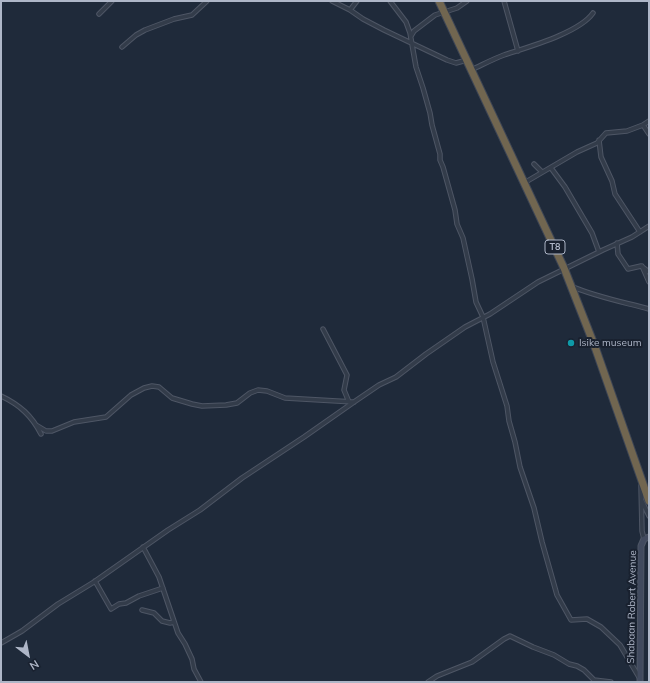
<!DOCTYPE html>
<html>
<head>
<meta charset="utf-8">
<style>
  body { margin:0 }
  #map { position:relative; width:650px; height:683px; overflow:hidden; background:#1f2a3a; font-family:Mulish,sans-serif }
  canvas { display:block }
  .frame { position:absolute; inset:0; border:2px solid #aeb6c7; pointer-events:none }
  .north { position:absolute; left:8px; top:635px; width:40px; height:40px; -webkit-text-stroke:3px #19212f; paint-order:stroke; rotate:148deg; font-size:11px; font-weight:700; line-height:16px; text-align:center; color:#aeb6c7 }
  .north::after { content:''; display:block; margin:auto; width:14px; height:18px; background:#aeb6c7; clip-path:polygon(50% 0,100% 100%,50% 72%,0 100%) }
</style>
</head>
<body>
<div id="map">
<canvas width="650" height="683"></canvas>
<div class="frame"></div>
<div class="north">N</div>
</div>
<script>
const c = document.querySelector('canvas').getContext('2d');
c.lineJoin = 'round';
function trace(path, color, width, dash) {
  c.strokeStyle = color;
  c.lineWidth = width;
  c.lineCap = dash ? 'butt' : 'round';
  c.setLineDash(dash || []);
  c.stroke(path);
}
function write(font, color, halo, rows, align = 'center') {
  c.font = font + ' Mulish,sans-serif';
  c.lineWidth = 4;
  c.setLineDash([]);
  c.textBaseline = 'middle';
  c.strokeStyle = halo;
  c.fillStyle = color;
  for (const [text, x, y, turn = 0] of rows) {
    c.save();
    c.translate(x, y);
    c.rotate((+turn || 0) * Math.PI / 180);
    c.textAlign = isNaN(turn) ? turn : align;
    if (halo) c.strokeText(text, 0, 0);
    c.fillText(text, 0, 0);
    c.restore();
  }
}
const street = new Path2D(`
  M332,1L350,10L363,19L384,30L447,60L456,63L467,60
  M390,1L406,22L410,33L416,67L423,88L430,113L432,125L440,154V160L443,167L455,210L457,224L463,238L472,279L476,302L483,317L493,362L507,406L509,421L515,442L520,467L534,508L542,542L557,595L571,620L587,619L601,627L620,645L639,677
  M504,1L518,51
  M350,10L357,1
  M99,14L112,1
  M411,36L414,31L435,15L457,8L467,1
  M122,47L136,35L145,30L174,19L192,15L207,1
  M471,70C482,65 493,59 504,55C528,47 579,33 593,13
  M643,125L649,134
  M599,140L601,157L612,181L615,194L640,232
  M534,164L542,172
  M551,168L565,187L592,233L599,252
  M524,183L577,152L597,143L606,133L627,131L643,125L649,121
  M617,243L618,254L628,269L641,266L649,272
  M642,266L649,282
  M573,287C597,297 623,302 649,309
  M323,329L347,375L344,390L349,402
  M1,396C20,405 32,416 41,434
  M36,425L46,431H52L74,422L106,417L131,395L144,388L152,386L159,387L172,398L192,404L202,406L226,405L237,403L250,393L258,390L267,391L285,398L354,402
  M641,486L642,531L644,539
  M642,501L649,516
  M143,547L159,577L178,633L185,644L192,659L194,669L201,682
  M95,581L111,609L119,604L126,603L139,596L163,588
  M142,610L154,613L162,621L170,623L174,622
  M1,643L22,631L58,604L94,582L168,530L200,510L242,478L304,437L354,402L379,385L396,377L426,354L465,327L490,314L538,282L603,250L632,237L649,226
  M428,682L437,676L472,662L504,639L510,636L533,647L554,655L569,664L577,666L584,670L594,680L611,682`);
const secondary = new Path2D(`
  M640,682L641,546L644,539L649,537`);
const highway = new Path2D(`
  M439,1L564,268L595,347L649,501`);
trace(street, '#4e5665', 5.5);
trace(secondary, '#4e5665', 7);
trace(highway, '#3e4655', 9);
trace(street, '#333c4a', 3.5);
trace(secondary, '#414a5e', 5);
trace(highway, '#716650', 7);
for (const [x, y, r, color] of [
  [571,343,4,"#0f9aa8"]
]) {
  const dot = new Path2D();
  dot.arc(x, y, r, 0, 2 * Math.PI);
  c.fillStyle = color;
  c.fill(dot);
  trace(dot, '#19212f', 1.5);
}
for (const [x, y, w] of [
  [555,247,20]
]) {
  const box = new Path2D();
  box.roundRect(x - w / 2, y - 7, w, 14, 3);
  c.fillStyle = '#19212f';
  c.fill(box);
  trace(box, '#aeb6c7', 1);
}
write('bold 9px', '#aeb6c7', null, [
  ["T8",555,247]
]);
write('10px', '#aeb6c7', '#19212f', [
  ["Isike museum",579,343]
], 'left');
write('10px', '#aeb6c7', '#19212f', [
  ["Shabaan Robert Avenue",632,607,-89]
]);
</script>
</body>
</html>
